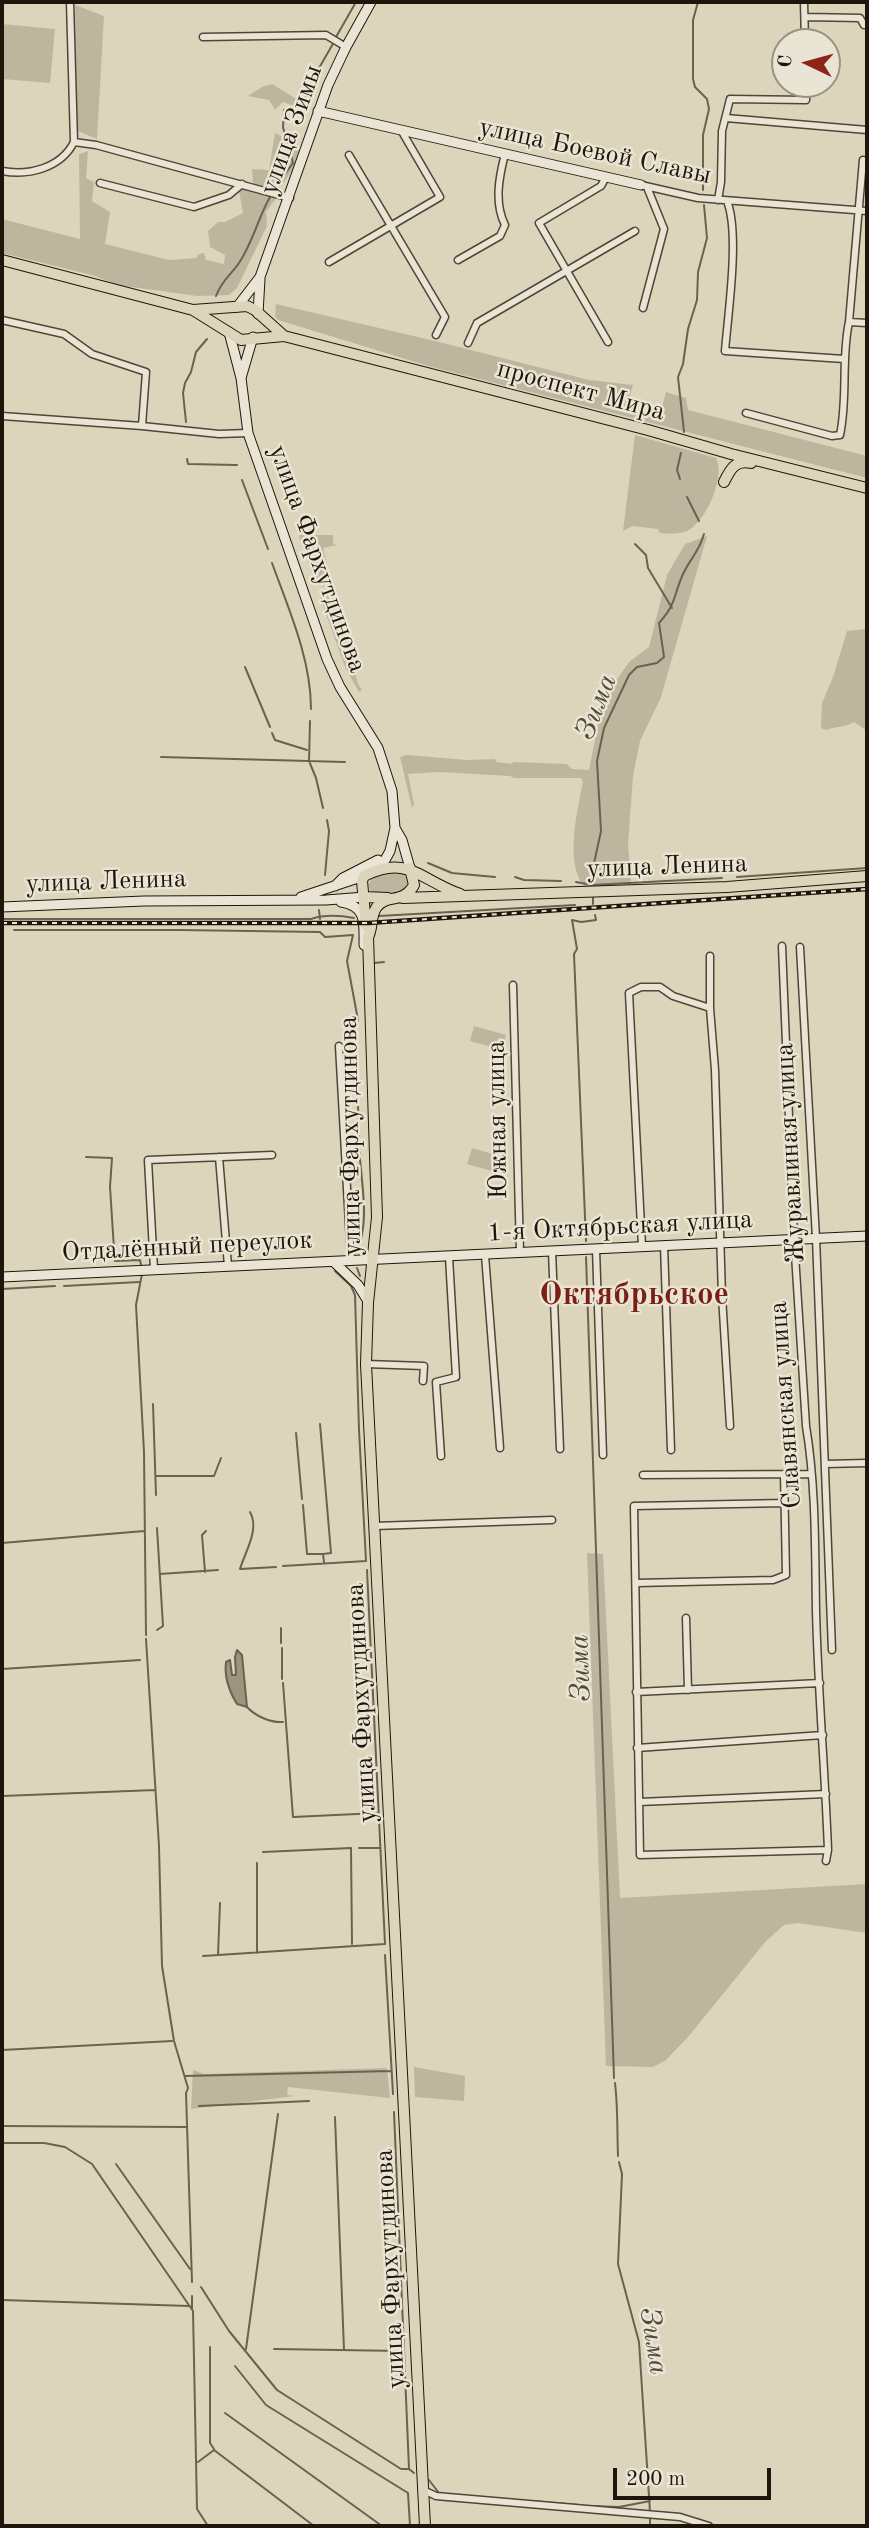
<!DOCTYPE html>
<html>
<head>
<meta charset="utf-8">
<style>
  body { margin:0 }
  #map { position:relative; width:869px; height:2528px; overflow:hidden; background:#ddd5bb; font-family:"Old Standard TT",serif }
  canvas { display:block }
  .frame { position:absolute; inset:0; border:4px solid #1f160b; pointer-events:none }
  .north { position:absolute; left:771px; top:28px; width:70px; height:70px; box-sizing:border-box; background:#e9e4d3; border:2px solid #989283; border-radius:50%; rotate:275deg; font-size:19px; font-weight:700; line-height:28px; text-align:center; color:#1f160b }
  .north::after { content:''; display:block; margin:auto; width:24px; height:32px; background:#8f2418; clip-path:polygon(50% 0,100% 100%,50% 72%,0 100%) }
  .scale { position:absolute; left:613px; top:2468px; width:158px; height:32px; box-sizing:border-box; border:4px solid #1f160b; border-top:0; padding-left:9px; font-size:21px; line-height:24px; white-space:nowrap; color:#1f160b; -webkit-text-stroke:5px #e9e4d3; paint-order:stroke }
</style>
</head>
<body>
<div id="map">
<canvas width="869" height="2528"></canvas>
<div class="frame"></div>
<div class="north">С</div>
<div class="scale">200 m</div>
</div>
<script>
const c = document.querySelector('canvas').getContext('2d');
c.lineJoin = 'round';
function fill(path, color) {
  c.fillStyle = color;
  c.fill(path, 'evenodd');
}
function trace(path, color, width, dash) {
  c.strokeStyle = color;
  c.lineWidth = width;
  c.lineCap = dash ? 'butt' : 'round';
  c.setLineDash(dash || []);
  c.stroke(path);
}
function write(font, color, halo, rows, align = 'center') {
  c.font = font + ' "Old Standard TT",serif';
  c.lineWidth = 5;
  c.setLineDash([]);
  c.textBaseline = 'middle';
  c.strokeStyle = halo;
  c.fillStyle = color;
  for (const [text, x, y, turn = 0] of rows) {
    c.save();
    c.translate(x, y);
    c.rotate((+turn || 0) * Math.PI / 180);
    c.textAlign = isNaN(turn) ? turn : align;
    if (halo) c.strokeText(text, 0, 0);
    c.fillText(text, 0, 0);
    c.restore();
  }
}
fill(new Path2D(`
  M75,5L104,16L97,139L78,131L76,128Z
  M2,24L55,29L50,83L2,79Z
  M272,84L311,108L308,111L283,102L275,110L269,100L248,96L262,87Z
  M275,133L299,145C303,159 288,177 279,188H261L253,184L252,169L269,170Z
  M88,151L86,178L94,182L92,201L110,212L105,244L169,260L196,258L199,254L204,253L206,260L224,264L225,255L210,247L208,231L218,222H225L243,213L239,191L243,187L277,197L266,212L267,226L237,288L229,295L197,296L118,285L92,275L2,253V219L80,239L79,154Z
  M276,304L435,341L589,380L633,385L627,406L660,415L666,392L686,398L688,410L867,456V478L432,367L278,320L275,316Z
  M635,435L716,458C726,476 706,522 687,531C679,534 668,534 660,533L658,529L632,526L623,531Z
  M300,535H333V544L337,545L323,548L332,584L321,588L326,585L324,580L315,582L299,536Z
  M707,536L661,697L640,741L633,776L628,844L631,884L584,886C564,862 578,809 583,781L581,778H514L510,776L439,772L408,774L414,804L412,808L400,757L406,755L467,760L495,759L496,762L512,764L513,762L567,764L572,769L589,770L603,700L629,662L649,647L667,575L685,544Z
  M333,591L358,684L362,690L359,692L345,667L320,597L324,593Z
  M865,629L867,630V731L854,722C844,728 836,726 826,730L821,728L822,703L833,677L847,631Z
  M393,871L404,872L408,877V886L405,891L378,893L370,890L368,885L372,878Z
  M474,1026L506,1035L502,1050L470,1041Z
  M472,1148L503,1157L499,1173L467,1164Z
  M587,1553L603,1554L620,1898L867,1884V1933L798,1923L784,1925L766,1941L688,2037L666,2060L653,2067L606,2066Z
  M414,2067L465,2076L464,2101L415,2097Z
  M387,2068L390,2098L288,2087L287,2095L295,2096L191,2109L193,2070L204,2074Z`), '#bdb59d');
const water = new Path2D(`
  M237,1650L242,1655L247,1707L237,1704C229,1691 224,1678 226,1662L230,1660L232,1675H236L235,1657Z`);
fill(water, '#9c947f');
trace(water, '#6a6251', 2);
trace(new Path2D(`
  M698,2L693,20V79L695,87L707,99L709,109L703,135V190
  M336,37L356,2
  M274,189L293,163L283,127L284,110L296,108L306,96L315,75L334,42
  M216,296C222,280 230,276 239,263C253,242 258,218 270,197
  M186,422L183,393L185,383L191,372L196,352L207,339
  M684,432L678,377L683,364L688,329L697,300L698,272L707,238L704,205
  M187,459L188,464L237,465
  M680,479L677,470L681,453
  M242,480L268,549
  M687,497L699,521
  M635,544L646,555L648,568L672,608
  M272,563C289,610 311,659 311,709
  M245,667L270,727
  M310,721L309,761L316,778L323,808
  M272,733L275,740L307,750
  M161,757L345,762
  M428,863L452,873L495,877
  M325,875L329,831L327,820
  M515,877L524,880L561,881
  M737,877L867,868
  M576,882L592,885L722,878
  M592,885L593,868L601,831L597,761L604,728L629,675L637,667L657,663L664,657L659,623C677,603 673,596 683,574C690,559 699,552 704,534
  M593,898V904
  M319,910L320,919
  M379,916L575,905
  M2,919H311C326,914 339,915 354,918
  M14,930H179L320,932L325,937L353,935L347,961L358,1020L353,1030C356,1068 359,1106 359,1144C360,1178 371,1219 357,1251
  M374,963L384,962
  M86,1157L112,1158L110,1187L114,1249
  M586,1241L574,954L577,949L572,920L581,922L596,920L595,915
  M114,1257L115,1261L140,1260L141,1265
  M586,1257L614,2078
  M357,1268L360,1276
  M142,1274L136,1305L144,1452L146,1635
  M64,1286L139,1282
  M2,1289L55,1286
  M153,1404L156,1495
  M320,1424L331,1553L323,1554L324,1562
  M296,1433L302,1499
  M157,1476H214L221,1458
  M303,1505L307,1554H323
  M250,1512C260,1529 245,1552 240,1569L276,1567
  M2,1543L144,1531
  M283,1566L366,1561L359,1430L355,1295L351,1286L335,1271
  M205,1572L202,1535L206,1531
  M160,1574L218,1570
  M281,1628V1643
  M157,1630L163,1626L157,1528
  M146,1639L159,1846L162,1966L174,2041L188,2088L186,2093L192,2282
  M282,1648V1679
  M2,1669L140,1660
  M283,1683L293,1817L378,1813
  M247,1707C255,1716 271,1723 283,1722
  M2,1796L155,1790
  M359,1848H379
  M263,1852L351,1848L352,1944
  M257,1863V1953
  M218,1955L220,1903
  M385,1955L393,2094
  M203,1956L385,1944L367,1570
  M2,2050L172,2041
  M185,2076L391,2071
  M615,2083C618,2108 617,2131 618,2156
  M199,2106L309,2101
  M394,2112L409,2469
  M335,2117L344,2350
  M2,2126L186,2127
  M2,2143H44L65,2147L92,2164L193,2311L197,2509L208,2526
  M619,2162L622,2174L618,2264L639,2342L650,2512
  M116,2164L190,2269
  M201,2287L229,2331L277,2390L401,2469H409L414,2473
  M192,2296V2309
  M2,2300L189,2306
  M210,2347V2443L214,2449
  M246,2349L278,2114
  M274,2349L402,2351
  M235,2366L266,2405L408,2493L410,2526
  M225,2413L382,2526
  M198,2462L214,2450L314,2526
  M429,2480L439,2493
  M531,2501L578,2505
  M590,2506L619,2507L650,2501
  M650,2517V2526`), '#6a6251', 2);
const street = new Path2D(`
  M70,2L74,142
  M804,2L805,42
  M805,17L860,18L864,25H867
  M203,37L326,35L346,47
  M726,118L867,130
  M349,155L445,317L436,335
  M2,171C29,176 61,168 74,142L96,145L290,198
  M606,177L601,186L539,223L608,342
  M100,183L194,207L229,195L242,184
  M641,185L698,198L867,211
  M718,200L721,182L722,131L730,99L806,100V84
  M727,201C740,233 728,314 725,351L844,359
  M458,260L500,236L505,225C494,203 499,177 505,154
  M329,262L440,197L401,130
  M643,308L664,229L647,187
  M2,320L64,334L92,354L146,372L142,426
  M849,322L867,323
  M468,343L477,323L635,231
  M746,413L832,436L840,435C848,397 841,359 849,322L863,160
  M2,416L142,426L219,434L248,433
  M782,946L794,1239L806,1426C816,1486 815,1550 816,1611C818,1691 825,1771 828,1850L826,1861
  M800,947L816,1238L832,1650
  M710,956V1008L715,1070L722,1296L730,1426
  M513,985L520,1253
  M339,1046L351,1260
  M219,1157L228,1266
  M664,1245L671,1450
  M642,1246L629,993L641,987H660L673,996L710,1008
  M596,1249L603,1455
  M552,1251L560,1449
  M485,1255L500,1448
  M154,1269L148,1160L272,1155
  M366,1364L424,1366L423,1381
  M441,1456L436,1382L456,1377L449,1257
  M825,1464L867,1463
  M643,1475L811,1474
  M785,1503L634,1506L640,1855L828,1850
  M374,1526L552,1520
  M636,1583L773,1580L786,1575L784,1474
  M686,1618L688,1690
  M636,1692L820,1683
  M637,1748L823,1735
  M639,1802L826,1794
  M423,2490L436,2496L680,2517L709,2526`);
const secondary = new Path2D(`
  M318,111L641,185
  M237,307L260,277L328,85L346,47L371,2
  M258,314L260,279
  M229,332L241,378
  M253,337L241,378L248,433L327,659L340,687L378,748L392,791L395,828L390,851L385,860L373,871
  M395,828L402,840L410,868
  M335,886L343,878L378,860
  M301,897L364,876
  M341,902C367,906 364,923 364,945
  M2,907L144,901L326,900L365,897
  M334,1262L358,1285L368,1301
  M2,1277L867,1236`);
const primary = new Path2D(`
  M2,260L193,310L247,306L255,310L284,336
  M193,310L241,340L284,336L648,430L731,454L867,488
  M724,482C730,470 735,459 751,463
  M410,868L414,885C403,905 386,893 376,908C370,918 373,928 368,937L377,1217L368,1303L366,1364L425,2526
  M365,897L388,898
  M403,898L727,887L867,876
  M366,926L362,881L364,876C408,854 420,880 460,894`);
trace(street, '#4e4637', 9);
trace(secondary, '#1f160b', 11);
trace(primary, '#1f160b', 12);
trace(street, '#e9e4d3', 6);
trace(secondary, '#e9e4d3', 9);
trace(primary, '#ddd5bb', 10);
const rail = new Path2D(`
  M2,923H369L867,889`);
trace(rail, '#1f160b', 4.5);
trace(rail, '#e9e4d3', 2, [5]);
write('26px', '#1f160b', '#e9e4d3', [
  ["улица Зимы",292,130,-70],
  ["улица Боевой Славы",595,152,12],
  ["проспект Мира",581,391,15],
  ["улица Фархутдинова",317,559,70],
  ["улица Ленина",667,867,-2],
  ["улица Ленина",106,882,-2],
  ["Южная улица",498,1120,-91],
  ["улица Фархутдинова",351,1136,-91],
  ["Журавлиная улица",791,1153,-93],
  ["1-я Октябрьская улица",620,1227,-3],
  ["Отдалённый переулок",187,1247,-3],
  ["Славянская улица",786,1405,-94],
  ["улица Фархутдинова",362,1703,-93],
  ["улица Фархутдинова",391,2269,-93]
]);
write('italic 28px', '#514839', '#e9e4d3', [
  ["Зима",597,707,-68],
  ["Зима",581,1668,-92],
  ["Зима",653,2341,81]
]);
write('bold 33px', '#7a1f14', '#e9e4d3', [
  ["Октябрьское",634,1295]
]);
</script>
</body>
</html>
